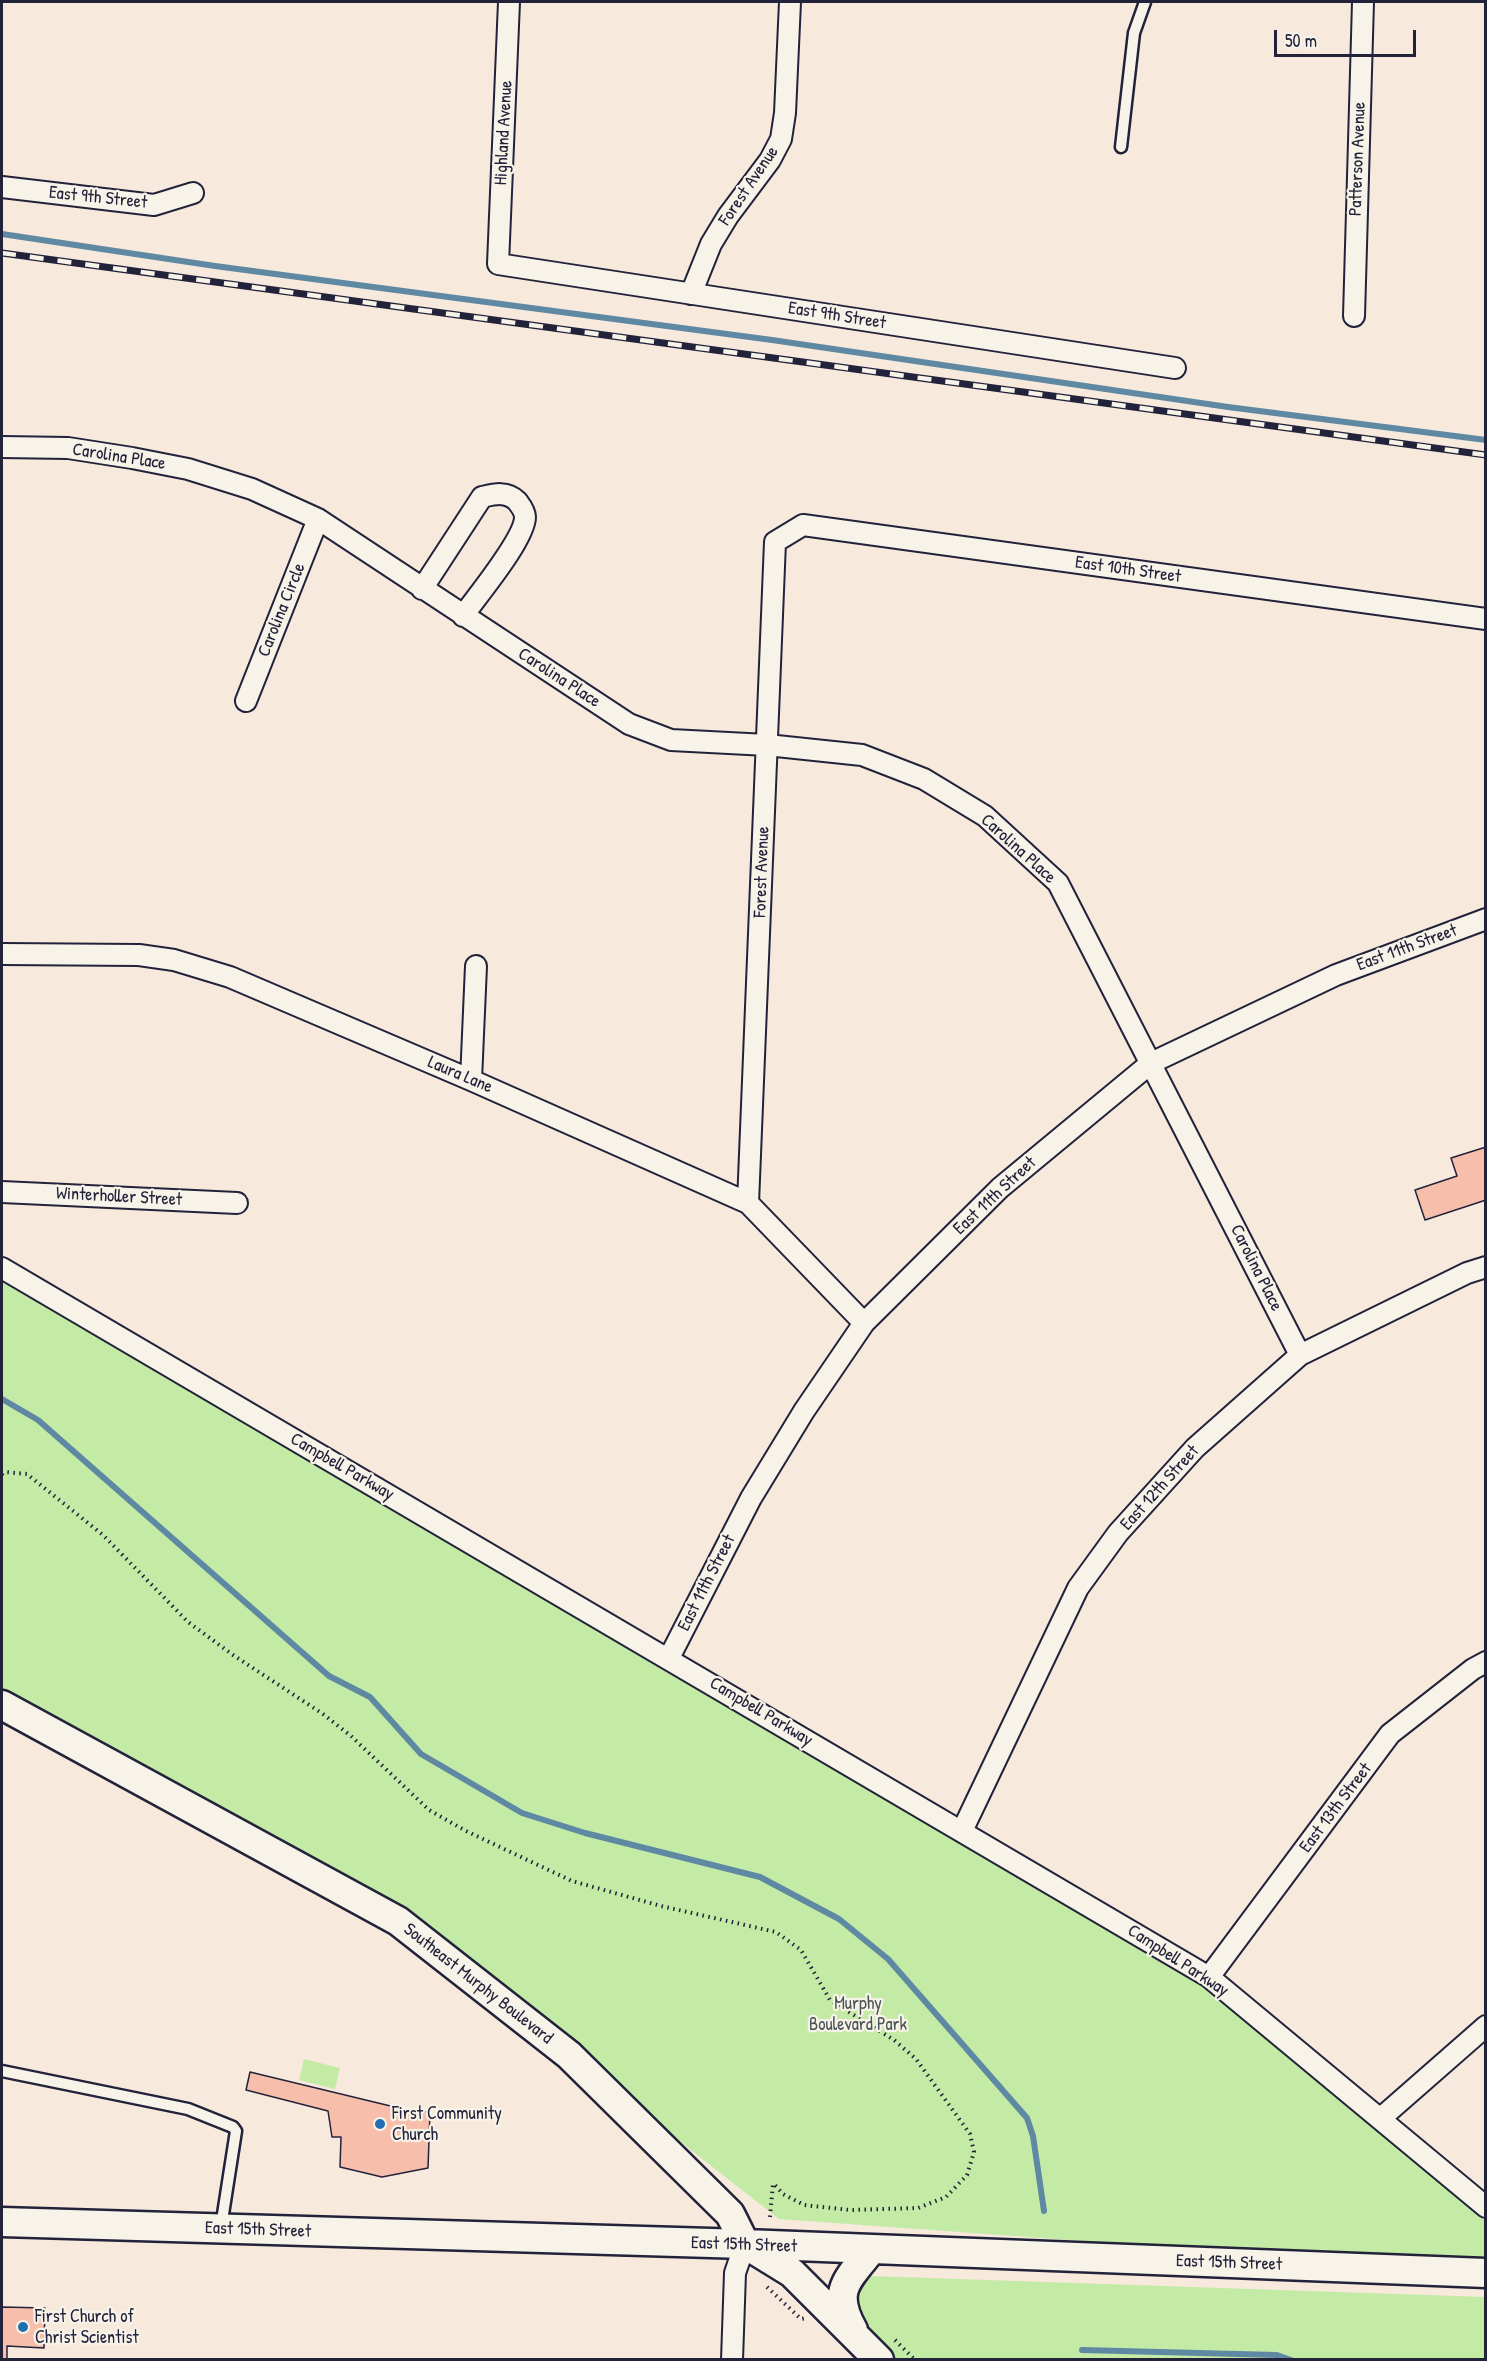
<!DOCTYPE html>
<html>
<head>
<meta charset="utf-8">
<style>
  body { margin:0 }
  #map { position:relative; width:1487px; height:2361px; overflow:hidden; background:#f7e9dc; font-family:"Patrick Hand",sans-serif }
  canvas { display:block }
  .frame { position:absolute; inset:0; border:3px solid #22223b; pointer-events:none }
  .scale { position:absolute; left:1274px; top:30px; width:142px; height:27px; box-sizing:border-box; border:3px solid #22223b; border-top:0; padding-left:8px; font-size:18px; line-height:21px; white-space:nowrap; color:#22223b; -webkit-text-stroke:4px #f7f3e8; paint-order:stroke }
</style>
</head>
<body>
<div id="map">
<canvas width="1487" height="2361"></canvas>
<div class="frame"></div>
<div class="scale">50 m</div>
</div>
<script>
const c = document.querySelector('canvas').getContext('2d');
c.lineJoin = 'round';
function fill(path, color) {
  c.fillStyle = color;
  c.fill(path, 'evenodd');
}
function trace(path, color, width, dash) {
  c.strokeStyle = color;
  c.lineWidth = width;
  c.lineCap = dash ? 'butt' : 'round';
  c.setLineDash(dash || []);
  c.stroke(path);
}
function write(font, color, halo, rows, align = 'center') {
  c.font = font + ' "Patrick Hand",sans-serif';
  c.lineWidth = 4.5;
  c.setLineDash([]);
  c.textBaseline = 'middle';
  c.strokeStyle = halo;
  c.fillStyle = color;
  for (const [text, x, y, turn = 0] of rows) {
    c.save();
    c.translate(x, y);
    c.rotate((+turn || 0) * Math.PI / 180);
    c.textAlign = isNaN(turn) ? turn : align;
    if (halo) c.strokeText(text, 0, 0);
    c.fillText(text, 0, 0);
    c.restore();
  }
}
fill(new Path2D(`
  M2,1268L1209,1977L1485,2207V2270L779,2219L398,1921L2,1705Z
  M304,2059L340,2068L335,2089L299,2080Z
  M871,2276L1485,2297V2359H896L855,2319L849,2299L863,2277Z`), '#c4eba6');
trace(new Path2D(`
  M2,234L215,266L772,340L1228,407L1486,440
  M2,1399L38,1420L329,1676L370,1697L421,1754L522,1813L585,1833L760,1877L839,1919L888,1959L1027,2118L1033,2136L1044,2211
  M1082,2350L1277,2355L1291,2360`), '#5f89a3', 6);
const building = new Path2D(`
  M1486,1147V1200L1425,1220L1415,1190L1457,1176L1451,1158Z
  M250,2072L407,2110L430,2112L428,2168L382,2177L340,2167L341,2137H332L328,2111L246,2090Z
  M2,2307L45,2308L44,2348L7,2346V2360H2Z`);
fill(building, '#f7bfab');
trace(building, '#22223b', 1.5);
const lane = new Path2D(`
  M1121,147L1134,33L1145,2
  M2,2071L188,2109L233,2127L236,2131L221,2227`);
const street = new Path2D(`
  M509,2L498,264L1175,368
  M2,187L154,205L193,193
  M691,294L711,244L728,216L770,160L781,139L785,113L790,2
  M1354,316L1363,2
  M2,447L68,448L132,458L188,469L252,489L318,519L629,724L671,740L767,745L862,755L924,779L985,816L1058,883L1300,1355
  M422,589L482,497C495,494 507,491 517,501C520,505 525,511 525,517C525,539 477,596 463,616
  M246,701L318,519
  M2,954L139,955L174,960L230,977L471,1080L748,1203L864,1323
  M471,1080L476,966
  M2,1192L237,1203
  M748,1203L775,542L803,525L1486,619
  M2,1268L1209,1977L1486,2207
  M669,1658L751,1498L804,1411L864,1323L1000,1188L1151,1063L1336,975L1486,919
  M962,1831L1078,1588L1118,1533L1195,1448L1300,1355L1467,1273L1486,1267
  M1209,1977L1390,1734L1473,1669L1486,1662
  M1381,2118L1486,2026
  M732,2360L735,2273L745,2244`);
const secondary = new Path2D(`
  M2,1705L398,1921L569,2055L730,2214L745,2244L792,2273L879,2360
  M2,2222L745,2244L1486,2273
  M853,2330C831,2291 847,2280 872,2249`);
trace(lane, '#22223b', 15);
trace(street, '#22223b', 24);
trace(secondary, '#22223b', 33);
trace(new Path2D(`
  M2,1474L5,1472L27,1474L103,1535L188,1622L233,1655L323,1714L351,1736L429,1810L466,1831L572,1881L661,1906L776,1932L801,1950L830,2000L894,2040L916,2059L970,2134L974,2152L967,2175L946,2197L918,2208L850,2210L804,2205L783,2194L773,2183
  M770,2217L773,2184
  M767,2287L801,2319L806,2318
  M895,2340L915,2360`), '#22223b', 4, [1.5, 4.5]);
trace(lane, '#f7f3e8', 10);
trace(street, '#f7f3e8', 20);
trace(secondary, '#f7f3e8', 28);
const rail = new Path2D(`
  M2,253L1486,455`);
trace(rail, '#22223b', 7);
trace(rail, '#f7f3e8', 4.5, [14]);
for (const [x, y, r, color] of [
  [380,2124,6,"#1f6fb2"],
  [23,2327,6,"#1f6fb2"]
]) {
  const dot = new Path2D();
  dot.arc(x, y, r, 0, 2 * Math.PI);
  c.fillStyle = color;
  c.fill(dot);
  trace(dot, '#f7f3e8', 2);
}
write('18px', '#22223b', '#f7f3e8', [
  ["Highland Avenue",504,133,-87],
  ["Patterson Avenue",1358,159,-88],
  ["Forest Avenue",749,186,-56],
  ["East 9th Street",98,198,6],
  ["East 9th Street",837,316,9],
  ["Carolina Place",119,457,9],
  ["East 10th Street",1128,570,8],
  ["Carolina Circle",282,610,-68],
  ["Carolina Place",559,678,33],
  ["Carolina Place",1018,849,42],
  ["Forest Avenue",762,872,-88],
  ["East 11th Street",1407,948,-20],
  ["Laura Lane",460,1075,23],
  ["East 11th Street",995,1196,-43],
  ["Winterholler Street",119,1197,3],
  ["Carolina Place",1256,1268,63],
  ["Campbell Parkway",342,1467,30],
  ["East 12th Street",1160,1488,-48],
  ["East 11th Street",707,1583,-63],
  ["Campbell Parkway",761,1712,31],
  ["East 13th Street",1336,1808,-53],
  ["Campbell Parkway",1178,1961,33],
  ["Southeast Murphy Boulevard",478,1984,38],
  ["East 15th Street",258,2230,2],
  ["East 15th Street",744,2245,2],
  ["East 15th Street",1229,2263,2]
]);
write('18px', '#4a5456', '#f7f3e8', [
  ["Murphy",858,2004],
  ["Boulevard Park",858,2025]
]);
write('18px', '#22223b', '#f7f3e8', [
  ["First Community",392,2114],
  ["Church",392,2135],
  ["First Church of",35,2317],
  ["Christ Scientist",35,2338]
], 'left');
</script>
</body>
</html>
